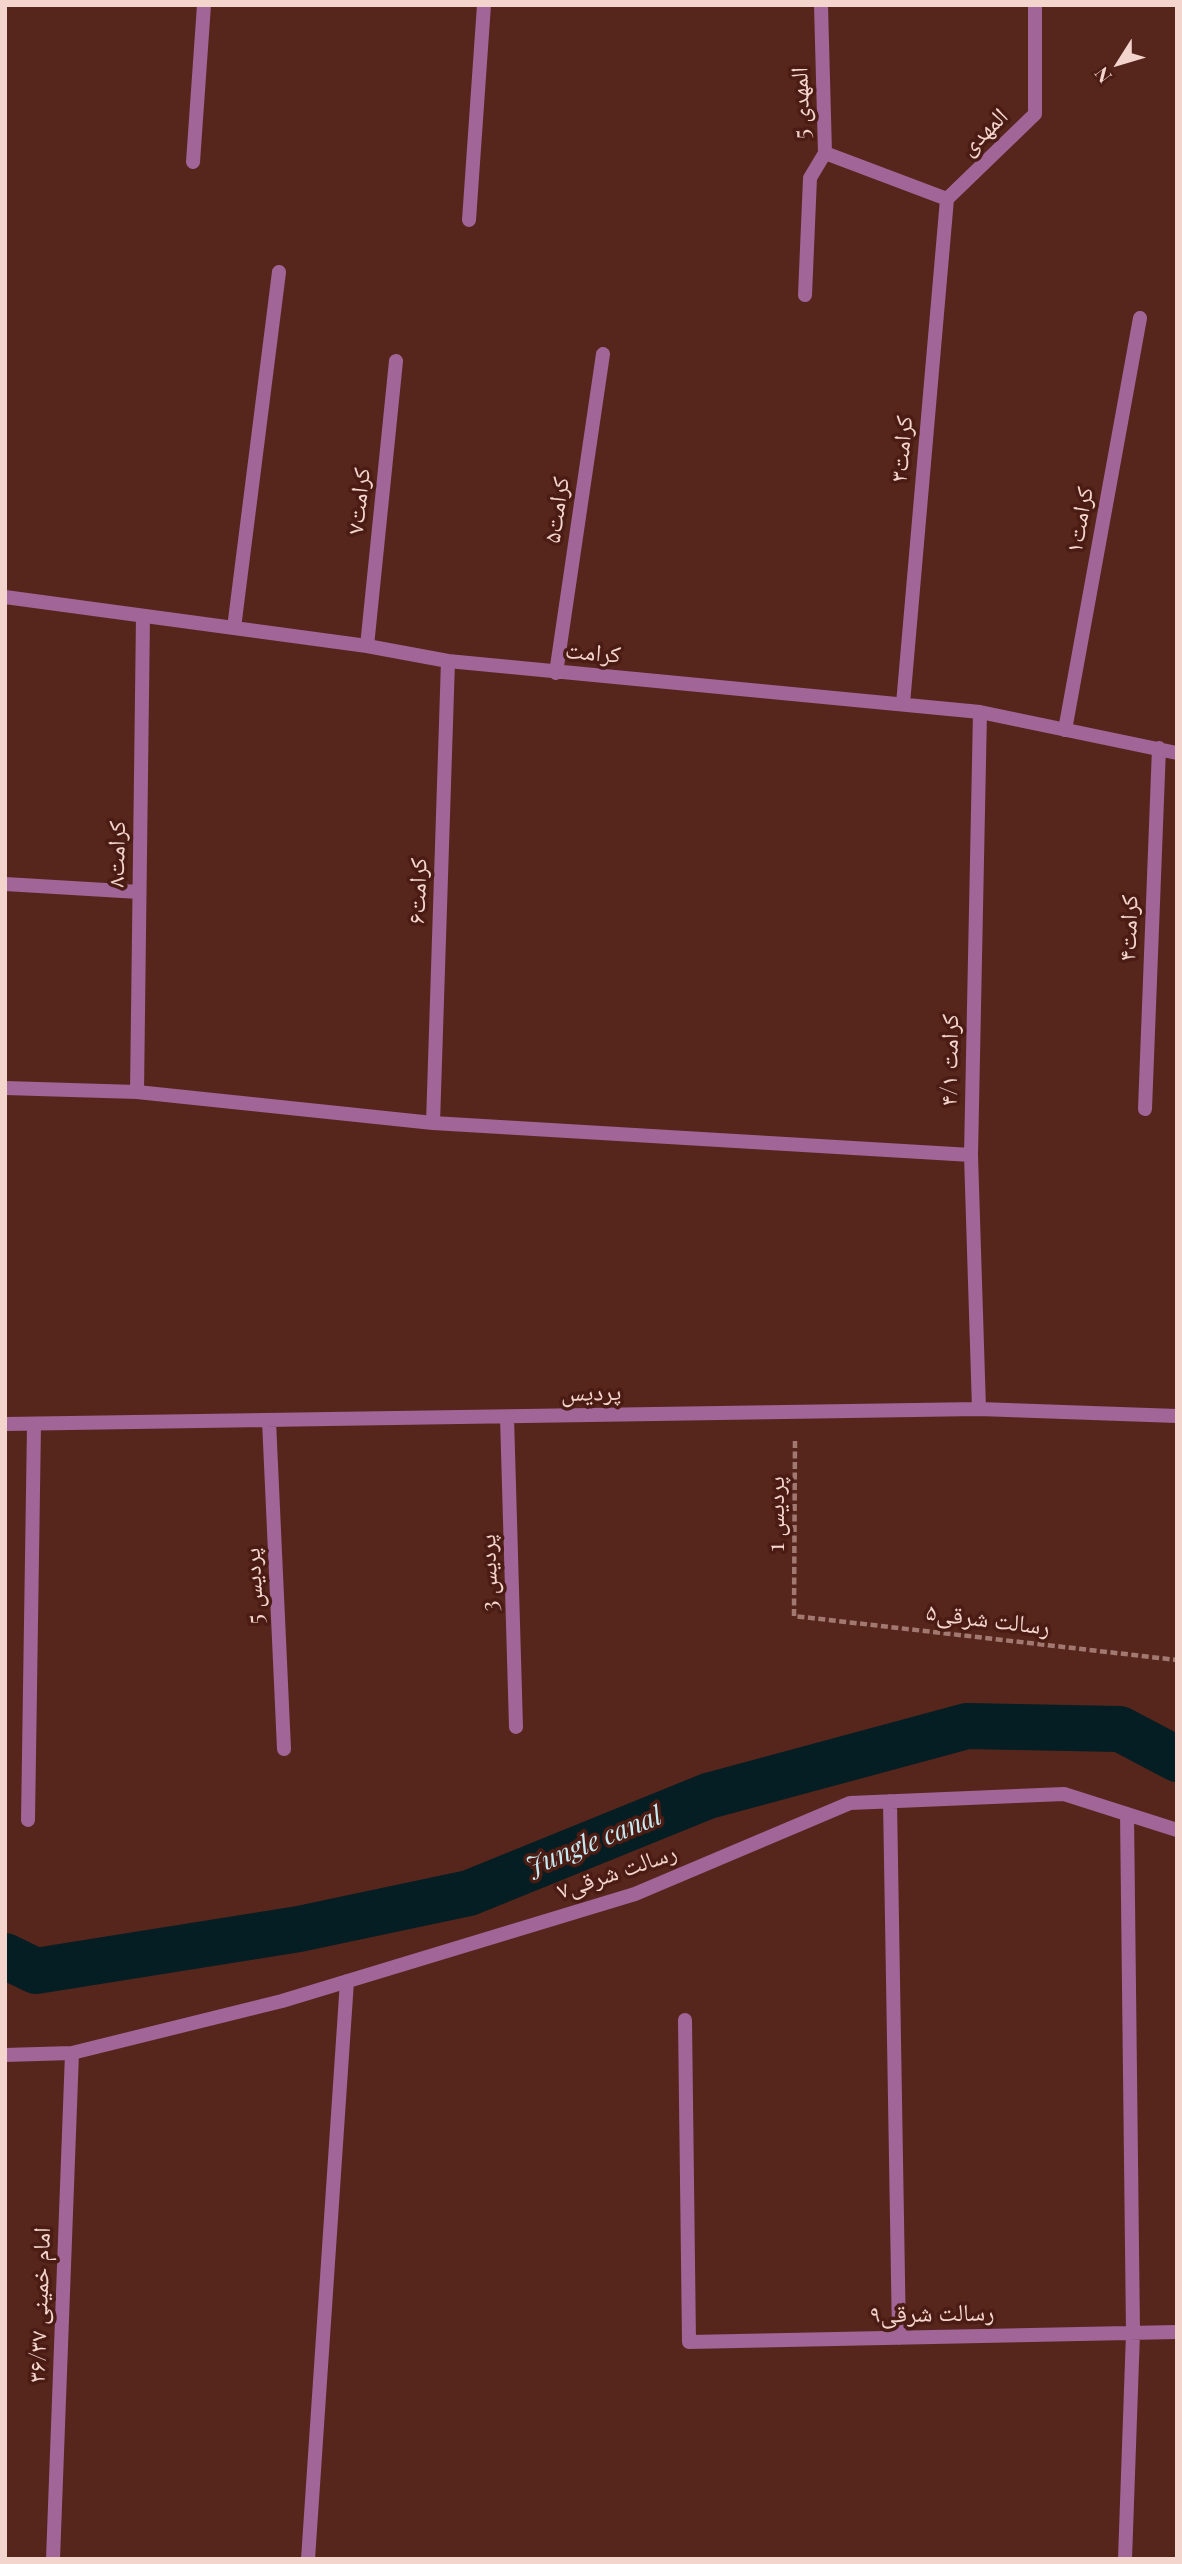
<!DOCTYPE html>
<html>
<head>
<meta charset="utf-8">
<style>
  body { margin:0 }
  #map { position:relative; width:1182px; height:2564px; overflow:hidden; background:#56261d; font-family:"Playfair Display",serif }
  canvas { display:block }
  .frame { position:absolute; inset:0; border:7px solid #f4d5ce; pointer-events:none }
  .north { position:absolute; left:1084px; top:28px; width:70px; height:70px; -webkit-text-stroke:5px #4a1c14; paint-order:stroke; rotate:233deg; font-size:19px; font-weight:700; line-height:28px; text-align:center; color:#f4d5ce }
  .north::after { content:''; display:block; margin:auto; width:24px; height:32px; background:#f4d5ce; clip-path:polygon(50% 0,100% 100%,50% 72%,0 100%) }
</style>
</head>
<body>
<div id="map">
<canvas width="1182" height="2564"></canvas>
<div class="frame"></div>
<div class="north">N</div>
</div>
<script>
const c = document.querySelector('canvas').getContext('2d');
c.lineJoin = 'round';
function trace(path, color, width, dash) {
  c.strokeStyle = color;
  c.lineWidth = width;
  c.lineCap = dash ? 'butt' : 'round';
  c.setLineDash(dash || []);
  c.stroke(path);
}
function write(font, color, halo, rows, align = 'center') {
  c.font = font + ' "Playfair Display","Noto Naskh Arabic",serif';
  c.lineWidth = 7;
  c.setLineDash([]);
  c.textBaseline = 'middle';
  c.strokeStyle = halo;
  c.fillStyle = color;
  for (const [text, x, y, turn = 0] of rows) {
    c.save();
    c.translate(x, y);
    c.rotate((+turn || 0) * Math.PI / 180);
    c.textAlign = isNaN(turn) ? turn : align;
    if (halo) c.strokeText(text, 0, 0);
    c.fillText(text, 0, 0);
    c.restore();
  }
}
trace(new Path2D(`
  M5,1956L36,1971L299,1929L469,1893L708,1796L967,1726L1120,1729L1177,1759`), '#041e23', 46);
trace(new Path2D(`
  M795,1441L794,1616L1177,1660`), '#a17971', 4.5, [7, 3.5]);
trace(new Path2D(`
  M821,5L825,153L947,199
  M193,162L204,5
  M947,199L1035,114V5
  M469,220L484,5
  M805,295L810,178L825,153
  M5,597L367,646L448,661L980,712L1177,753
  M234,628L279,272
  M367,646L396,361
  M556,673L603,354
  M903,704L947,199
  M1065,730L1140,318
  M5,884L139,892
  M5,1088L137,1092L433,1123L971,1155
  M137,1092L143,616
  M1145,1109L1159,748
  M433,1123L448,661
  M979,1409L971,1155L980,712
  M507,1417L516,1727
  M269,1421L284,1749
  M5,1424L979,1409L1177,1416
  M890,1801L899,2338
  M28,1820L34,1425
  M685,2020L689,2342L1177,2332
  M5,2055L72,2053L282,2001L635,1894L850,1803L1064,1794L1177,1830
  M53,2559L72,2053
  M308,2559L347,1981
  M1125,2559L1133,2333L1127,1814`), '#a16598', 14);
write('24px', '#f4d5ce', '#4a1c14', [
  ["المهدی 5",801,103,-92],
  ["المهدی",984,132,-44],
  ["کرامت۳",902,449,-85],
  ["کرامت۷",359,501,-84],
  ["کرامت۵",557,510,-82],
  ["کرامت۱",1080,520,-80],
  ["کرامت",593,653,5],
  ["کرامت۸",117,854,-89],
  ["کرامت۶",418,891,-88],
  ["کرامت۴",1129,928,-88],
  ["کرامت ۴/۱",950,1060,-89],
  ["پردیس",591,1393,-1],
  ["پردیس 1",777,1514,-90],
  ["پردیس 3",489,1573,-92],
  ["پردیس 5",254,1586,-93],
  ["رسالت شرقی۵",988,1620,7],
  ["رسالت شرقی۷",617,1872,-19],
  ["امام خمینی ۳۶/۳۷",40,2305,-88],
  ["رسالت شرقی۹",932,2314,-1]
]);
write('italic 26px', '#c6ebf3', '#4a1c14', [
  ["Jungle canal",594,1842,-22]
]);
</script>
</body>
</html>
